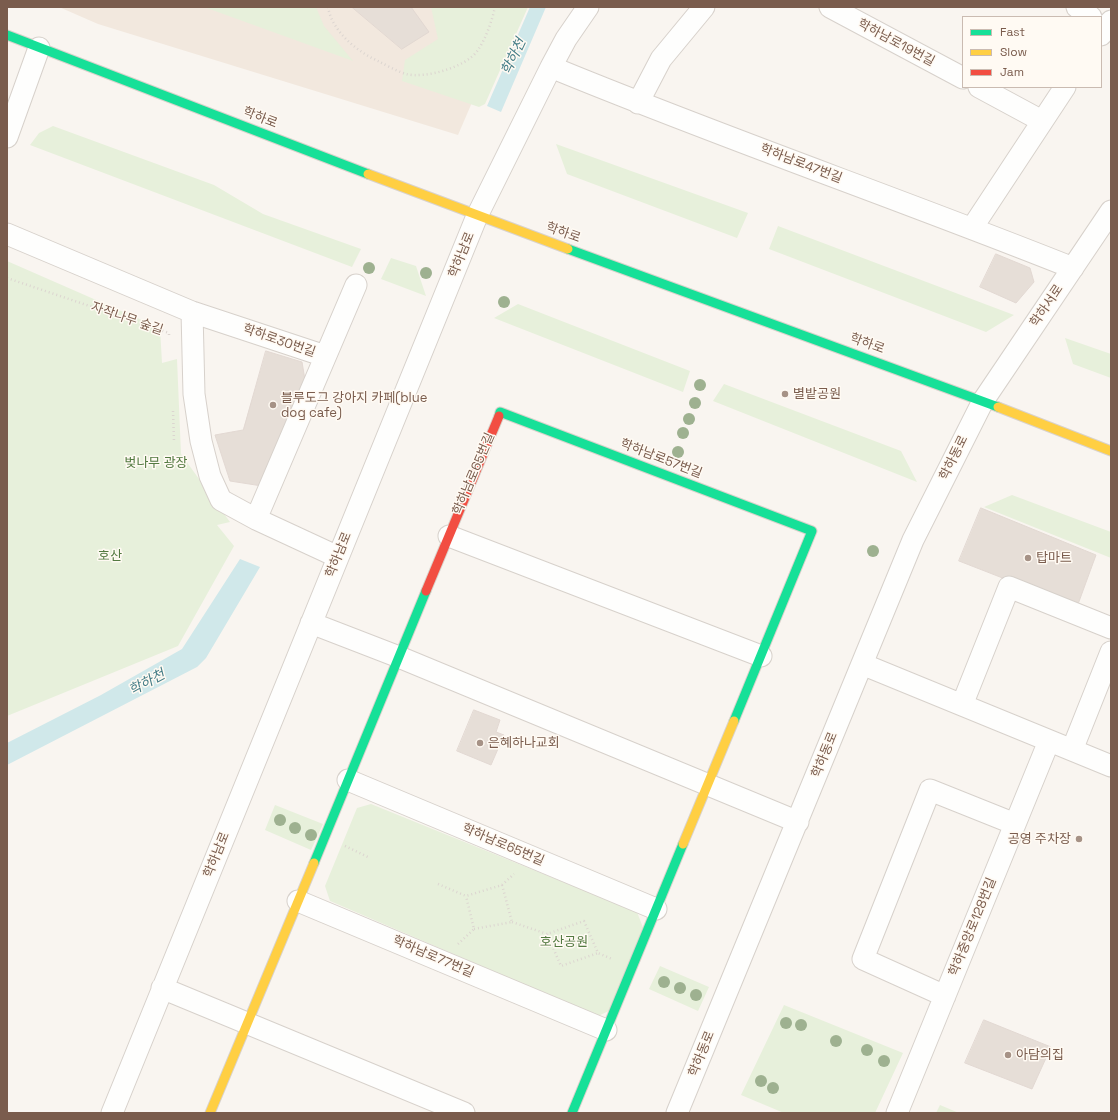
<!DOCTYPE html>
<html>
<head>
<meta charset="utf-8">
<style>
  body { margin:0 }
  #map { position:relative; width:1118px; height:1120px; overflow:hidden; background:#f9f5f0; font-family:"Space Grotesk",sans-serif }
  canvas { display:block }
  .frame { position:absolute; inset:0; border:8px solid #7a5c4d; pointer-events:none }
  .legend { position:absolute; left:962px; top:16px; width:140px; height:72px; box-sizing:border-box; background:#fffaf3; border:1px solid #cabbb1; margin:0; padding:5px 7px; list-style:none; font-size:12px; color:#7a5c4d }
  .legend li { display:flex; align-items:center; gap:8px; height:20px }
  .legend b { width:20px; border:1px solid #cabbb1 }
</style>
</head>
<body>
<div id="map">
<canvas width="1118" height="1120"></canvas>
<div class="frame"></div>
<ul class="legend">
<li><b style="height:5px;background:#16e098"></b>Fast</li>
<li><b style="height:5px;background:#ffcf43"></b>Slow</li>
<li><b style="height:5px;background:#f24e42"></b>Jam</li>
</ul>
</div>
<script>
const c = document.querySelector('canvas').getContext('2d');
c.lineJoin = 'round';
function fill(path, color) {
  c.fillStyle = color;
  c.fill(path, 'evenodd');
}
function trace(path, color, width, dash) {
  c.strokeStyle = color;
  c.lineWidth = width;
  c.lineCap = dash ? 'butt' : 'round';
  c.setLineDash(dash || []);
  c.stroke(path);
}
function write(font, color, halo, rows, align = 'center') {
  c.font = font + ' "Space Grotesk","Noto Sans KR",sans-serif';
  c.lineWidth = 3;
  c.setLineDash([]);
  c.textBaseline = 'middle';
  c.strokeStyle = halo;
  c.fillStyle = color;
  for (const [text, x, y, turn = 0] of rows) {
    c.save();
    c.translate(x, y);
    c.rotate((+turn || 0) * Math.PI / 180);
    c.textAlign = isNaN(turn) ? turn : align;
    if (halo) c.strokeText(text, 0, 0);
    c.fillText(text, 0, 0);
    c.restore();
  }
}
fill(new Path2D(`
  M59,7H513L458,135L98,24Z`), '#f2e8de');
fill(new Path2D(`
  M204,7H316L324,26L353,61Z
  M431,7H528L485,104L479,107L402,81L405,60L438,39Z
  M53,126L214,185L263,214L361,249L352,267L30,145L39,133Z
  M556,144L748,213L737,238L567,174Z
  M778,226L1014,315L986,332L769,249Z
  M391,258L416,266L426,296L381,279Z
  M7,261L160,328L162,363L177,359L181,454L230,522L217,525L234,546L178,646L7,716Z
  M518,304L690,371L683,392L494,318Z
  M1065,338L1111,354V378L1073,364Z
  M724,384L901,451L917,482L713,401Z
  M1012,495L1111,532V558L984,507Z
  M371,804L637,912L644,930L611,1010L598,1016L330,901L325,886L357,808Z
  M275,805L323,824L311,850L265,830Z
  M660,966L709,987L698,1011L649,989Z
  M784,1005L903,1053L875,1113H784L741,1095Z
  M940,1105L959,1113H936Z`), '#e7f0db');
fill(new Path2D(`
  M530,7H546L501,112L487,106Z
  M240,559L260,567L206,658L197,667L7,765V743L101,695L182,649Z`), '#d0e8ea');
const building = new Path2D(`
  M352,7H411L429,32L402,49Z
  M996,254L1030,268L1034,282L1016,303L980,287Z
  M266,351L302,362L305,380L262,486L230,481L215,435L243,430Z
  M981,508L1096,555L1077,607L959,561Z
  M474,710L500,720L496,732L504,735L491,765L457,751Z
  M984,1020L1051,1047L1032,1089L965,1063Z`);
fill(building, '#e6ded7');
trace(building, '#e2d8d2', 1);
const street = new Path2D(`
  M830,7L963,78
  M1077,7L1091,17
  M1101,35L1111,21
  M551,67C723,138 900,199 1073,268
  M979,87L1042,121
  M638,103L661,59L704,7
  M7,137L39,48
  M972,228L1065,87
  M7,234L192,312L325,356
  M192,312L194,394L201,441L210,476L221,500L256,519L338,557
  M256,519L356,285
  M449,536L761,656
  M311,623L399,657L798,822
  M862,664L1111,766
  M962,705L1009,587L1111,628
  M1072,750L1111,652
  M348,780L656,909
  M298,901L606,1030
  M162,988L464,1113
  M945,996L863,959L930,790L1015,824
  M112,1113L477,216L551,67L566,39L588,7
  M677,1113L913,540L983,401L1111,211
  M897,1113L1049,741`);
const fast = new Path2D(`
  M7,35L368,174
  M568,249L998,407
  M499,416L500,412L812,531L734,721
  M314,863L426,591
  M572,1113L683,844`);
const slow = new Path2D(`
  M368,174L568,249
  M998,407L1111,451
  M683,844L734,721
  M210,1113L314,863`);
const jam = new Path2D(`
  M426,591L499,416`);
trace(street, '#d7d1cb', 23);
trace(fast, '#d9d2cb', 11);
trace(slow, '#d9d2cb', 11);
trace(jam, '#d9d2cb', 11);
trace(new Path2D(`
  M328,7C332,31 356,51 378,61C386,65 396,71 406,74C425,79 467,67 478,50C486,38 492,21 495,7
  M7,278L169,333V336
  M173,411L174,441
  M345,846L368,857
  M438,884L466,896L502,885L514,874
  M512,922L547,934L584,921L598,953L612,959
  M474,929L512,922L502,885
  M547,934L561,966L598,953
  M458,944L474,929L466,896`), '#dcd5d0', 2.5, [1, 3]);
trace(street, '#fefefd', 21);
trace(fast, '#16e098', 9);
trace(slow, '#ffcf43', 9);
trace(jam, '#f24e42', 9);
c.fillStyle = '#9eb190';
for (const [x, y] of [
  [369,268],
  [426,273],
  [504,302],
  [700,385],
  [695,403],
  [689,419],
  [683,433],
  [678,452],
  [873,551],
  [280,820],
  [295,828],
  [311,835],
  [664,982],
  [680,988],
  [696,995],
  [786,1023],
  [801,1025],
  [836,1041],
  [867,1050],
  [884,1061],
  [761,1081],
  [773,1088]
]) {
  c.beginPath();
  c.arc(x, y, 6, 0, 2 * Math.PI);
  c.fill();
}
for (const [x, y, r, color] of [
  [785,394,4,"#a69286"],
  [273,405,4,"#a69286"],
  [1028,558,4,"#a69286"],
  [480,743,4,"#a69286"],
  [1079,839,4,"#a69286"],
  [1008,1055,4,"#a69286"]
]) {
  const dot = new Path2D();
  dot.arc(x, y, r, 0, 2 * Math.PI);
  c.fillStyle = color;
  c.fill(dot);
  trace(dot, '#fffaf3', 1.5);
}
write('13px', '#7a5c4d', '#fffaf3', [
  ["학하남로19번길",896,43,28],
  ["학하로",260,118,21],
  ["학하남로47번길",801,164,21],
  ["학하로",563,233,20],
  ["학하남로",462,255,-68],
  ["학하서로",1047,306,-56],
  ["자작나무 숲길",127,319,19],
  ["학하로30번길",279,341,19],
  ["학하로",867,344,20],
  ["학하동로",954,458,-64],
  ["학하남로57번길",661,459,21],
  ["학하남로65번길",474,474,-67],
  ["학하남로",339,555,-68],
  ["학하동로",825,755,-68],
  ["학하남로65번길",503,845,23],
  ["학하남로",217,855,-68],
  ["학하중앙로128번길",973,927,-68],
  ["학하남로77번길",433,957,23],
  ["학하동로",702,1054,-68]
]);
write('13px', '#7a5c4d', '#fffaf3', [
  ["별밭공원",793,394],
  ["블루도그 강아지 카페(blue",281,398],
  ["dog cafe)",281,413],
  ["탑마트",1036,558],
  ["은혜하나교회",488,743],
  ["공영 주차장",1071,839,"right"],
  ["아담의집",1016,1055]
], 'left');
write('13px', '#537a41', '#fffaf3', [
  ["벚나무 광장",156,463],
  ["호산",110,556],
  ["호산공원",564,942]
]);
write('italic 14px', '#437c86', '#fffaf3', [
  ["학하천",514,57,-65],
  ["학하천",147,683,-28]
]);
</script>
</body>
</html>
